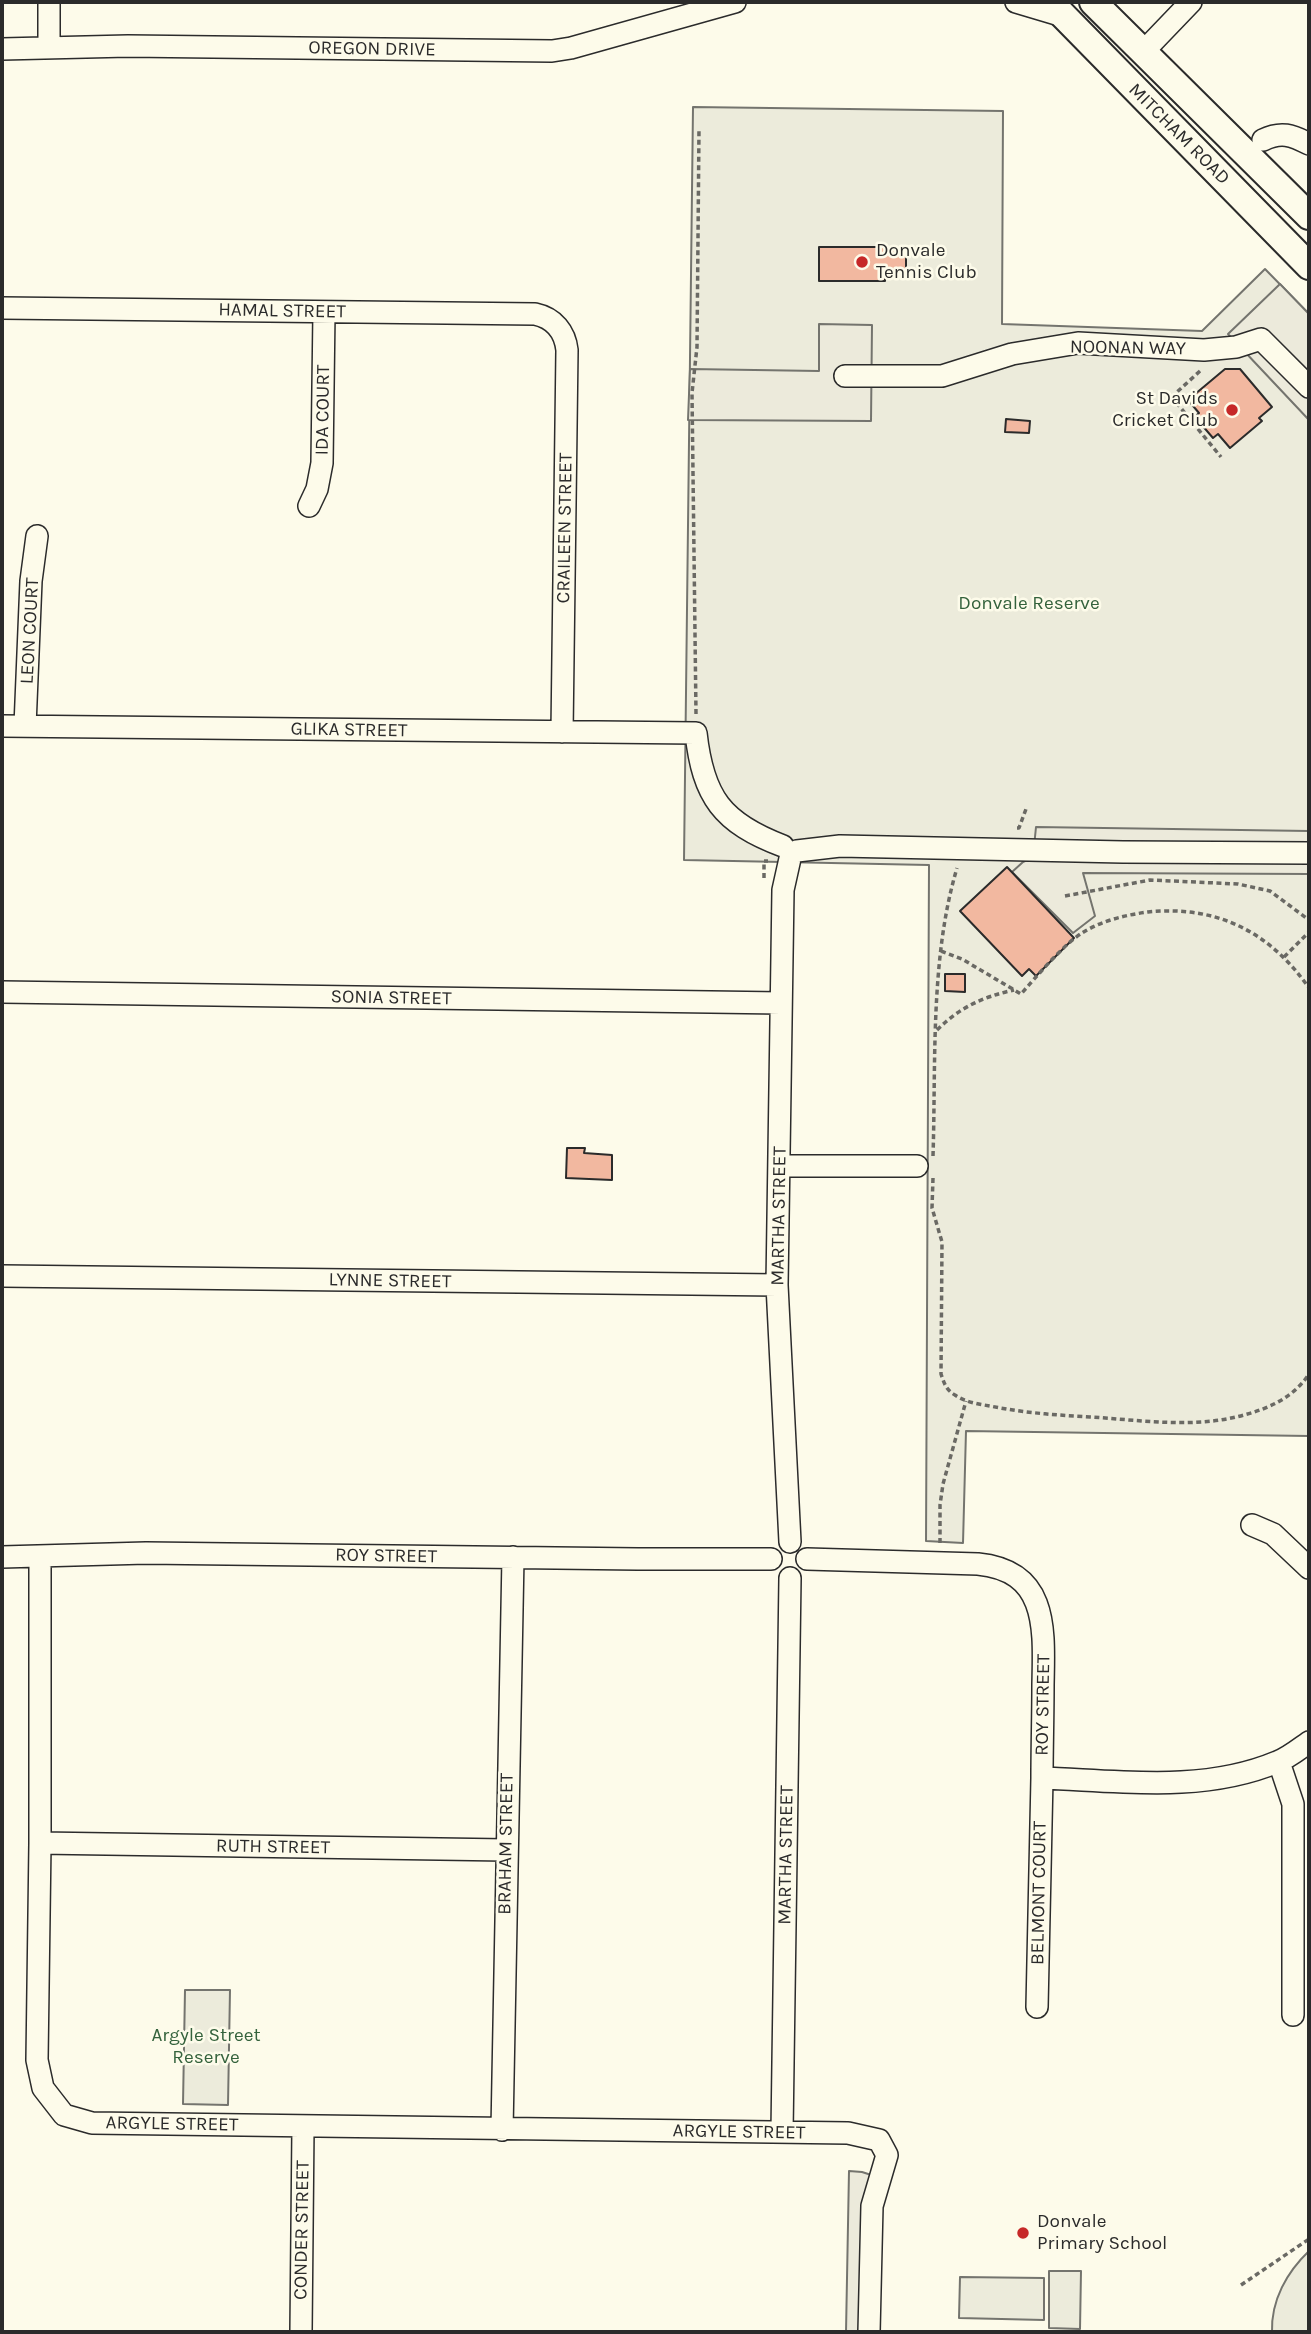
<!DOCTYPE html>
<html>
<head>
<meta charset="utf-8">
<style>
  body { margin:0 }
  #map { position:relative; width:1311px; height:2334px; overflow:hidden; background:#fdfbea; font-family:Karla,sans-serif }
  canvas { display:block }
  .frame { position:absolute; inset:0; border:4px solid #2b2b2b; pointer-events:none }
</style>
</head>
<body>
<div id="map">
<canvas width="1311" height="2334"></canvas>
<div class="frame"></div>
</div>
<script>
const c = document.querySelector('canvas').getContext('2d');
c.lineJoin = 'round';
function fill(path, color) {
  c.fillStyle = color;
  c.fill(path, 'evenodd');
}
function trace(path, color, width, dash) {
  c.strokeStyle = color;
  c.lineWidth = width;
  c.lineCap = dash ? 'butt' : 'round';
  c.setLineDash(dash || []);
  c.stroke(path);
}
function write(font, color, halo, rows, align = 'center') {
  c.font = font + ' Karla,sans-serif';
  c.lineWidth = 5;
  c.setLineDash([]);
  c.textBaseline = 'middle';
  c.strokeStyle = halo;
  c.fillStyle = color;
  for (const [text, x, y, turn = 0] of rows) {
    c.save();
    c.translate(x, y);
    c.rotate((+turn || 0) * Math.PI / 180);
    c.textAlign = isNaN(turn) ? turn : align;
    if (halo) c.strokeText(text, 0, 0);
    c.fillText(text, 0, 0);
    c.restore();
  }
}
const green = new Path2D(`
  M693,107L1003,111L1002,324L1202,331L1265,269L1309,314V1436L966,1431L963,1543L926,1541L929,865L684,860Z
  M185,1990H230L228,2105L183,2104Z
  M1309,2251V2332H1272C1271,2300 1287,2272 1309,2251Z
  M1049,2271H1081L1080,2329L1049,2328Z
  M960,2277L1044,2278V2320L959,2318Z`);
fill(green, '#ecebdb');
trace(green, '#74746e', 2);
const parking = new Path2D(`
  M1280,284L1309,314V420L1228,334Z
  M819,324L872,325L871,421L688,420L690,369L819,371Z
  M1036,827L1309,831V874L1083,873L1095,916L1073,933L1012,872L1023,862L1033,857Z
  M849,2171L862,2172L890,2181L880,2208V2332H846Z`);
fill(parking, '#eceadb');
trace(parking, '#74746e', 2);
const building = new Path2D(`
  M819,247H888V249H906V276H885V281H819Z
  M1225,369H1240L1272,407L1259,418L1262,421L1230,448L1218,434L1213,438L1195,417L1199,413L1188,400Z
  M1006,419L1030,421L1029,433L1005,432Z
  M1007,867L1074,938L1036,976L1029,969L1022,976L960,911Z
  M945,974H965V992L945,991Z
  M567,1148H585L584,1153L612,1155V1180L566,1178Z`);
fill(building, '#f2b8a0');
trace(building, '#2b2b2b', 2);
const minor = new Path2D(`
  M1016,2L1063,16
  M49,47V2
  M2,49L128,46L552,51L571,48L735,2
  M1143,52L1191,2
  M1263,140C1281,131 1292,135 1309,144
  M2,308L535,314C554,318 565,332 567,350L562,732
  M845,376H942L1012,354L1078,343L1204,350L1236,347L1261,339L1309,387
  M309,506L317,489L322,463L324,312
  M2,726L696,733C703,797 722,823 783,846
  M25,726L31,581L37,536
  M2,992L781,1003
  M780,1166H917
  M2,1276L777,1285
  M1252,1525L1273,1534L1309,1568
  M790,1542L777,1285L783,890L791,854L797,851L840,846L1123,852L1309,853
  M40,1556V1843L37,2060L43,2088L64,2115L92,2123L848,2133L879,2140L887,2155L872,2206L869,2332
  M2,1557L146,1553L638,1559H771
  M807,1559L978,1564C1049,1571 1044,1630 1043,1685C1043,1716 1042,1747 1042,1778C1120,1781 1203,1793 1277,1762C1288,1758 1299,1749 1309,1742
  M1279,1762L1293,1804V2015
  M40,1843L506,1850
  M1037,2007L1042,1778
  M502,2130L513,1557
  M782,2132L790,1578
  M301,2332L303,2127`);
const major = new Path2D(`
  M1050,2L1309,266
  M1093,2L1309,216`);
trace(minor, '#2b2b2b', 24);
trace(major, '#2b2b2b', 30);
trace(new Path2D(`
  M1200,371L1177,392L1175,401L1221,457
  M696,714L692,393L697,347L699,129
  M1017,828H1019L1026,809
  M764,878V861H768
  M1065,896L1150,880L1238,884L1270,891L1309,920
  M941,951L962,959L1021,994C1036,977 1064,944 1082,933C1101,921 1125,915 1148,912C1217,905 1270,932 1309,988
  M1284,957L1309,932
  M937,1030C960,1007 983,997 1014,990
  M933,1156C936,1063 930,958 957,868
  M933,1178L932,1208L942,1242L941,1374C944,1383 946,1390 955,1395C965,1402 978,1404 990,1406C1024,1413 1056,1415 1090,1417C1141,1420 1194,1429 1244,1415C1270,1408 1294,1397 1309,1374
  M940,1543V1505L943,1484L966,1401
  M1241,2285L1309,2239`), '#6a6964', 3.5, [5, 3.5]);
trace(minor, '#fdfbea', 21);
trace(major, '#fdfbea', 26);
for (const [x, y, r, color] of [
  [862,262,7,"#c62828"],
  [1232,410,7,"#c62828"],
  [1023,2233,7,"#c62828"]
]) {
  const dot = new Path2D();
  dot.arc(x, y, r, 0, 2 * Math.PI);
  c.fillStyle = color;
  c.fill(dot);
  trace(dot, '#fdfbea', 2.5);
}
write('19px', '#2b2b2b', '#fdfbea', [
  ["OREGON DRIVE",372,49,1],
  ["MITCHAM ROAD",1179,134,45],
  ["HAMAL STREET",282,311,1],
  ["NOONAN WAY",1128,348,1],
  ["IDA COURT",323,410,-89],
  ["CRAILEEN STREET",565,528,-89],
  ["LEON COURT",30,631,-87],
  ["GLIKA STREET",349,730,1],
  ["SONIA STREET",391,998,1],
  ["MARTHA STREET",779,1216,-89],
  ["LYNNE STREET",390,1281,1],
  ["ROY STREET",386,1556,1],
  ["ROY STREET",1043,1705,-89],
  ["BRAHAM STREET",506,1844,-89],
  ["RUTH STREET",273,1847,1],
  ["MARTHA STREET",786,1855,-89],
  ["BELMONT COURT",1039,1893,-89],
  ["ARGYLE STREET",172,2124,1],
  ["ARGYLE STREET",739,2132,1],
  ["CONDER STREET",302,2230,-89]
]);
write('19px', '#2b2b2b', '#fdfbea', [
  ["Donvale",876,251],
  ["Tennis Club",876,273],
  ["St Davids",1218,399,"right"],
  ["Cricket Club",1218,421,"right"],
  ["Donvale",1037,2222],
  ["Primary School",1037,2244]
], 'left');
write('19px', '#34623c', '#fdfbea', [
  ["Donvale Reserve",1029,604],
  ["Argyle Street",206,2036],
  ["Reserve",206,2058]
]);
</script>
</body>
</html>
